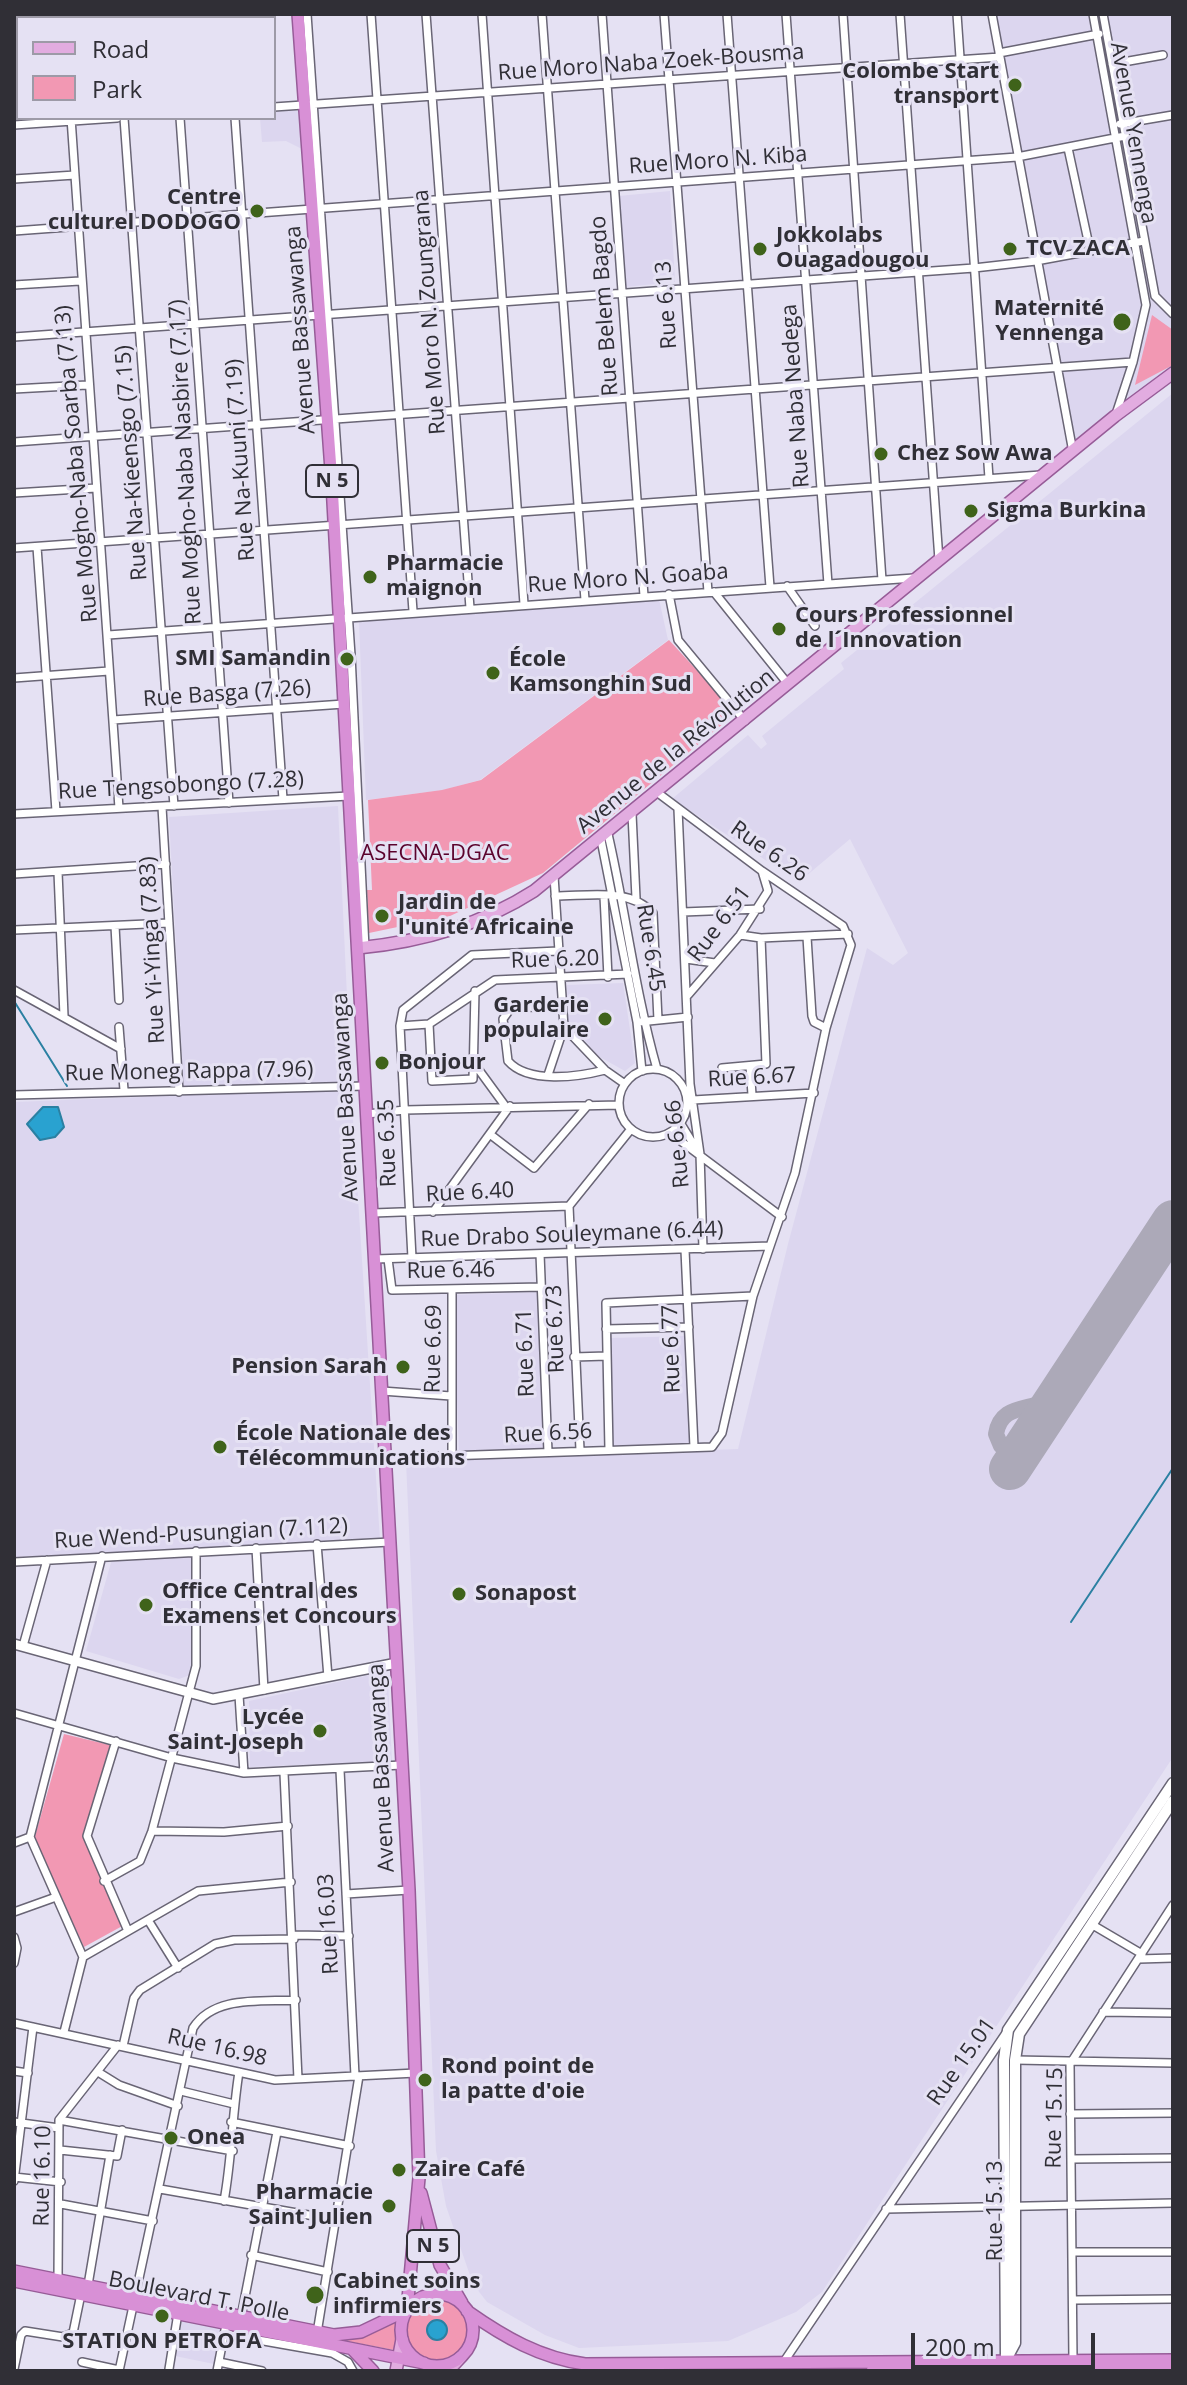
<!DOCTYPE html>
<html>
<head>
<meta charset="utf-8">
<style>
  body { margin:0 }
  #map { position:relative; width:1187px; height:2385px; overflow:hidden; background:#e5e1f3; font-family:"Open Sans",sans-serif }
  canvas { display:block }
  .frame { position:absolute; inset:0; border:16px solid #302f36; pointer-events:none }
  .legend { position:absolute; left:16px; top:16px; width:260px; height:104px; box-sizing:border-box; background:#e5e1f3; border:2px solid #9d9aa7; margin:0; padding:10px 14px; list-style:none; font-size:24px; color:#302f36 }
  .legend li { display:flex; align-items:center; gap:16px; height:40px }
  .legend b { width:40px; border:2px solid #9d9aa7 }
  .scale { position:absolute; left:911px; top:2333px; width:184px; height:36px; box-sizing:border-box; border:4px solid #302f36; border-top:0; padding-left:10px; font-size:24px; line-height:28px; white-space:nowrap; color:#302f36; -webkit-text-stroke:6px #e5e1f3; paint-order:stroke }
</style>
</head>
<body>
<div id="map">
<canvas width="1187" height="2385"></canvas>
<div class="frame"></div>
<ul class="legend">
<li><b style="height:10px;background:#e2ace0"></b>Road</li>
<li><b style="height:22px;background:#f298b3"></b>Park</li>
</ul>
<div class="scale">200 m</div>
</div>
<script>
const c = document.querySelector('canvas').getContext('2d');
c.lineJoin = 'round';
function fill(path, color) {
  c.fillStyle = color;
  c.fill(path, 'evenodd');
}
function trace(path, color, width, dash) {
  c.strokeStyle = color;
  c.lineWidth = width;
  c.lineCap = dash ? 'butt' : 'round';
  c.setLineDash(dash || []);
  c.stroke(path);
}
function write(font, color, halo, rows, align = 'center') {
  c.font = font + ' "Open Sans",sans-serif';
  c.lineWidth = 6;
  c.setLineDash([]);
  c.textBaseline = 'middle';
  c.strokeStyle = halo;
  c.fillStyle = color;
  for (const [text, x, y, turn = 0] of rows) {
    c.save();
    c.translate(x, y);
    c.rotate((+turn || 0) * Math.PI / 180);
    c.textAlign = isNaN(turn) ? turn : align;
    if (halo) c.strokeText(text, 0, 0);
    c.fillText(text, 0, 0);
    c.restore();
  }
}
fill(new Path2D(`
  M992,14H1173V373L1073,452Z
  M301,110L304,150L286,141L262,142L260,118H274V112Z
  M670,191L675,282L625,287L619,196Z
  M1173,393V1757L822,2292L796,2312L728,2341L579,2348L545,2335L487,2302L473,2284L446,2206L436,2151L406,1461L738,1449L788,1244L867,948L893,965L908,953L850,839L799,882L672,799L748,735L761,749L767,744L762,736L844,669L841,663Z
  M659,599L668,640L480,780L444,790L366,800L359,621Z
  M338,806L351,1081L184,1092L169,817Z
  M623,983L635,1063L625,1071L598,1056L568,1021L567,985Z
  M351,1089L380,1540L14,1557V1102Z
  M538,1292L543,1449L459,1451L453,1295Z
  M687,1336L690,1445L613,1447L610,1338Z
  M193,1556V1674L179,1679L86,1651L112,1559Z
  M375,1674L388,1682L392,1761L250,1767L249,1701Z
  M182,2320L221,2328L214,2364L175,2356Z`), '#dcd6ef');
fill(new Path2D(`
  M1152,315L1173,330V365L1135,385Z
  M669,640L736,713L543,873L450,916L369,933L367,890H372L368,800L442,790L481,780Z
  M64,1734L114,1746L88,1837L126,1924L84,1947L34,1840Z
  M405 2330a32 32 0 1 1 64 0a32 32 0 1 1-64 0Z
  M399,2317L394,2350L346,2341L370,2334Z`), '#f298b3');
const water = new Path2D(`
  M43,1107H58L64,1127L55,1137L40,1140L27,1124Z
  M427 2330a10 10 0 1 1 20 0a10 10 0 1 1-20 0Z`);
fill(water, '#29a2d0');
trace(water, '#2b80a2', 2);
trace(new Path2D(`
  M14,1001L67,1086
  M1071,1622L1173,1468`), '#2b80a2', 2);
trace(new Path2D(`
  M1044,1418C1047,1437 1039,1450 1019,1455L1001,1446L996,1434C1000,1409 1019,1410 1039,1404C1049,1400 1057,1393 1065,1385`), '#aca9b8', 16);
trace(new Path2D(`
  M1010,1469L1173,1221`), '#aca9b8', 42);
const minor = new Path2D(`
  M60,14V18
  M117,14V18
  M172,14V18
  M228,14V18
  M307,14L351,655L365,948
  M371,14L413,611
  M426,14L470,608
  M482,14L524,604
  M542,14L585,600
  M602,14L644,596
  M664,14L708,592
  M727,14L770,587
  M786,14L828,584
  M843,14L882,580
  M900,14L939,560
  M957,14L989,478
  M992,14L1073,452
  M1093,14L1146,305L1133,362L1116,414
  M1103,14L1155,296L1173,314
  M999,53L1099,34
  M1112,64L1163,55
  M14,73H18
  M274,107L1000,57
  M71,118L119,808
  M124,118L174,806
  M180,118C198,346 211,575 229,803
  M235,118L283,799
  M1120,124L1173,115
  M14,125L117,118
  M1068,148L1090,250
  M14,179L75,175
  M14,231L1017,157L1125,136
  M14,285L80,281
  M14,337L974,268L1036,261L1144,241
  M14,389L87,385
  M14,442L1133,362
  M14,493L96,488
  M37,547L56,811
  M14,548L1041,475
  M787,586L815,626
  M714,592L788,684
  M669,594L678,640L745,721
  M108,635L914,578
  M14,678L109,671
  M113,720L344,704
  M162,807L179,1092
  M678,809L690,1084L700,1154L703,1249
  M14,814L349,796
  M632,814L636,898
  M608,834C626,912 635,992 657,1069
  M601,840L637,1022L642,1071
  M58,872L64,1016
  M14,874L166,864
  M554,876L564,1027L605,1070L625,1084
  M555,896C589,896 628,887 653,913L658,1020
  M604,896L608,977
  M683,912L760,909
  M115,926L119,1000
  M14,930L169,923
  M740,935L761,938L848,934
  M807,937L812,1016L814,1022L826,1028
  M686,959L715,963
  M14,990L121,1049
  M688,995L740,935L768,891L762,871
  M561,1006L511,1008L503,1019L508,1061C528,1084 578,1077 605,1070
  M639,1022L688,1017
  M429,1024L432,1081L473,1079L475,991
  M400,1026L429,1024L495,980L628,974
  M119,1027L124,1090
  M476,1066L506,1107
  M750,1066L752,1095
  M722,1068L766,1064L761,938
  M619 1103a34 34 0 1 1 68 0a34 34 0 1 1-68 0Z
  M548,1075L564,1027
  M14,1095L365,1086
  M693,1100L814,1093
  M367,1114L405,1110L619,1105
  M681,1124L697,1150
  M670,1133L782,1217
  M491,1135L534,1168L589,1104
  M569,1206L580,1450
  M569,1206L631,1129
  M433,1212L510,1106
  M373,1213L569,1206
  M685,1250L694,1447
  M540,1254L548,1452
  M412,1258L400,1026L403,1010L472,955L558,951
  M375,1259L770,1246
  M388,1259L392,1290L542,1287
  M452,1290V1457
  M606,1329L689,1327
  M574,1357L607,1356
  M382,1391L451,1396
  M609,1450L606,1303L753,1296
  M386,1458L712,1447L722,1433L753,1296L795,1173L826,1028L851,945L843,926L762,871L658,793
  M317,1544L328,1677
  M256,1548L264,1690
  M14,1562L390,1542
  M23,1646L47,1560
  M239,1695L244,1773
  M14,1713L172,1758L244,1773L402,1765
  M116,1741L87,1836L128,1931
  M340,1770L355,2076
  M284,1773L298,2079
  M152,1831L224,1832L288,1826
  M14,1843L30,1837
  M104,1881L140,1861L152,1831L196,1666V1551
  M346,1894L409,1890
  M14,1912L56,1897
  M148,1920L178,1968
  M1091,1924L1142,1954
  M294,1935L349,1936
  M14,1937L17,1948L14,1963
  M83,1957L198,1891L291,1882
  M1139,1959L1173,1958
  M1103,2012L1173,2013
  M14,2023L275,2080L416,2073
  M64,2032L83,1957L30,1837L102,1556
  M123,2046L134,1998L140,1990L215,1944L234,1940L294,1939
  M1015,2060L1173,2063
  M14,2071L28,2073
  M98,2072L119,2085L178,2106
  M181,2091L234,2104
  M1070,2114L1173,2113
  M59,2120L233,2151
  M14,2122L59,2128
  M231,2122L350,2146
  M60,2150L117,2156L122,2130
  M1072,2159L1173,2158
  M14,2177L61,2182
  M14,2181L33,2027
  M160,2189L337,2220
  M224,2201C232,2158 232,2116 239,2072
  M61,2204L153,2221
  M886,2209L1173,2203
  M1073,2252H1173
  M251,2255L328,2272
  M58,2280L59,2120L118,2045
  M88,2285L110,2155
  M1074,2300L1173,2299
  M241,2317L277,2132
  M317,2333L359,2076
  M224,2334L332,2353L348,2362L353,2371
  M1073,2360L1070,2064L1173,1905
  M82,2362L119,2370
  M219,2362L262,2371
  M783,2363L1008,2030
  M14,2369L21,2335L25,2331L63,2337L73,2333L81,2294
  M169,2369L178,2313
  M119,2371L193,2028C214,1995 261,2002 296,2000
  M217,2371L225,2330`);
const tertiary = new Path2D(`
  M14,1644L213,1699L397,1663`);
const secondary = new Path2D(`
  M14,17L53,14
  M1007,2358L1015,2343V2060L1019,2034L1173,1801
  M1006,2360L1004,2060L1008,2030L1173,1783`);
const primary = new Path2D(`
  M358,948C420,942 481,925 534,891L1115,416L1173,373
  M396,2371L402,2339
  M448,2371L461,2357`);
const trunk = new Path2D(`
  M298,14L332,484L409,1890L419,2178L407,2310
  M421,2193L440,2265L462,2303
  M14,2271L334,2335L361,2332L407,2310
  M14,2281L424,2363
  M401 2330a36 36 0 1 1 72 0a36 36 0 1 1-72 0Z
  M467,2311C504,2337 540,2358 585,2364L1173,2360
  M352,2349L373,2371
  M872,2371L1173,2368`);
trace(minor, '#696575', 10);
trace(tertiary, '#696575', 12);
trace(secondary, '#696575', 13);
trace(primary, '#975c98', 14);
trace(trunk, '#975c98', 14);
trace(minor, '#fff', 7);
trace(tertiary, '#fff', 9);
trace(secondary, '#fff', 10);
trace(primary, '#e2ace0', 11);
trace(trunk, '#d890d6', 11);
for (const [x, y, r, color] of [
  [1015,85,8,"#3f631a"],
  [257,211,8,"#3f631a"],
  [760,249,8,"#3f631a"],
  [1010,249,8,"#3f631a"],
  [1122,322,10,"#3f631a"],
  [881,454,8,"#3f631a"],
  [971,511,8,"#3f631a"],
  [370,577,8,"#3f631a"],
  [779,629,8,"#3f631a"],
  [347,659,8,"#3f631a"],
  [493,673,8,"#3f631a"],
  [382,916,8,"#3f631a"],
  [605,1019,8,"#3f631a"],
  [382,1063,8,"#3f631a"],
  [403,1367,8,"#3f631a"],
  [220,1447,8,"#3f631a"],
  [459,1594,8,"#3f631a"],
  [146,1605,8,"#3f631a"],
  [320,1731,8,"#3f631a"],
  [425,2080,8,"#3f631a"],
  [171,2138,8,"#3f631a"],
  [399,2170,8,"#3f631a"],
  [389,2206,8,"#3f631a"],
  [315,2295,10,"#3f631a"],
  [162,2316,8,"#3f631a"]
]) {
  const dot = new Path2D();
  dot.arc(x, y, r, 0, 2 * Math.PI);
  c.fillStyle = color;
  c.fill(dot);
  trace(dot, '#e5e1f3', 3);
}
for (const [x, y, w] of [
  [332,481,52],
  [433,2246,52]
]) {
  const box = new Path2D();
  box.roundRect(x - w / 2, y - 16, w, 32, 6);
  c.fillStyle = '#e5e1f3';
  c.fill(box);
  trace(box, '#302f36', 2);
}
write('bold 20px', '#302f36', null, [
  ["N 5",332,481],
  ["N 5",433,2246]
]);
write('22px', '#302f36', '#e5e1f3', [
  ["Rue Moro Naba Zoek-Bousma",651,63,-4],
  ["Avenue Yennenga",1133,133,80],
  ["Rue Moro N. Kiba",718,161,-4],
  ["Rue 6.13",667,305,-94],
  ["Rue Belem Bagdo",605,306,-94],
  ["Rue Moro N. Zoungrana",430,312,-94],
  ["Avenue Bassawanga",301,330,-94],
  ["Rue Naba Nedega",796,396,-94],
  ["Rue Na-Kuuni (7.19)",241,460,-94],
  ["Rue Mogho-Naba Nasbire (7.17)",186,462,-93],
  ["Rue Na-Kieensgo (7.15)",132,463,-94],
  ["Rue Mogho-Naba Soarba (7.13)",77,464,-95],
  ["Rue Moro N. Goaba",628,579,-4],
  ["Rue Basga (7.26)",227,694,-4],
  ["Avenue de la Révolution",676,752,-39],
  ["Rue Tengsobongo (7.28)",181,786,-3],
  ["Rue 6.26",769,852,35],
  ["Rue 6.51",720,924,-53],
  ["Rue 6.45",650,948,81],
  ["Rue Yi-Yinga (7.83)",153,950,-93],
  ["Rue 6.20",555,960,-2],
  ["Rue Moneg Rappa (7.96)",189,1072,-1],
  ["Rue 6.67",752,1078,-3],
  ["Avenue Bassawanga",346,1097,-93],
  ["Rue 6.35",388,1143,-92],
  ["Rue 6.66",678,1144,-96],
  ["Rue 6.40",470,1193,-3],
  ["Rue Drabo Souleymane (6.44)",572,1235,-2],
  ["Rue 6.46",451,1271,-1],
  ["Rue 6.73",556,1329,-92],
  ["Rue 6.69",434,1349,-89],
  ["Rue 6.77",672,1349,-92],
  ["Rue 6.71",526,1353,-92],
  ["Rue 6.56",548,1434,-3],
  ["Rue Wend-Pusungian (7.112)",201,1534,-3],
  ["Avenue Bassawanga",382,1768,-93],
  ["Rue 16.03",329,1924,-93],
  ["Rue 16.98",217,2048,13],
  ["Rue 15.01",962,2062,-55],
  ["Rue 15.15",1055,2118,-89],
  ["Rue 16.10",43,2176,-89],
  ["Rue 15.13",996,2211,-90],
  ["Boulevard T. Polle",199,2297,11]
]);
write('bold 22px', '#302f36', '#e5e1f3', [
  ["Colombe Start",999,72,"right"],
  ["transport",999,97,"right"],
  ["Centre",241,198,"right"],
  ["culturel DODOGO",241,223,"right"],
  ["Jokkolabs",776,236],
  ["Ouagadougou",776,261],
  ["TCV ZACA",1026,249],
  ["Maternité",1104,309,"right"],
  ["Yennenga",1104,334,"right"],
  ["Chez Sow Awa",897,454],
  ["Sigma Burkina",987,511],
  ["Pharmacie",386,564],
  ["maignon",386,589],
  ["Cours Professionnel",795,616],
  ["de l´Innovation",795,641],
  ["SMI Samandin",331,659,"right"],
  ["École",509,660],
  ["Kamsonghin Sud",509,685],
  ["Jardin de",398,903],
  ["l'unité Africaine",398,928],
  ["Garderie",589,1006,"right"],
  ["populaire",589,1031,"right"],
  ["Bonjour",398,1063],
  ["Pension Sarah",387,1367,"right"],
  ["École Nationale des",236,1434],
  ["Télécommunications",236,1459],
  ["Office Central des",162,1592],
  ["Examens et Concours",162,1617],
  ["Sonapost",475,1594],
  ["Lycée",304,1718,"right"],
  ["Saint-Joseph",304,1743,"right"],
  ["Rond point de",441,2067],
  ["la patte d'oie",441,2092],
  ["Onea",187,2138],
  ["Zaire Café",415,2170],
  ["Pharmacie",373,2193,"right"],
  ["Saint Julien",373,2218,"right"],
  ["Cabinet soins",333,2282],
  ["infirmiers",333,2307],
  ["STATION PETROFA",162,2342,"center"]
], 'left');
write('22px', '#5b022c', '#e5e1f3', [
  ["ASECNA-DGAC",435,854]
]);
</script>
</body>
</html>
